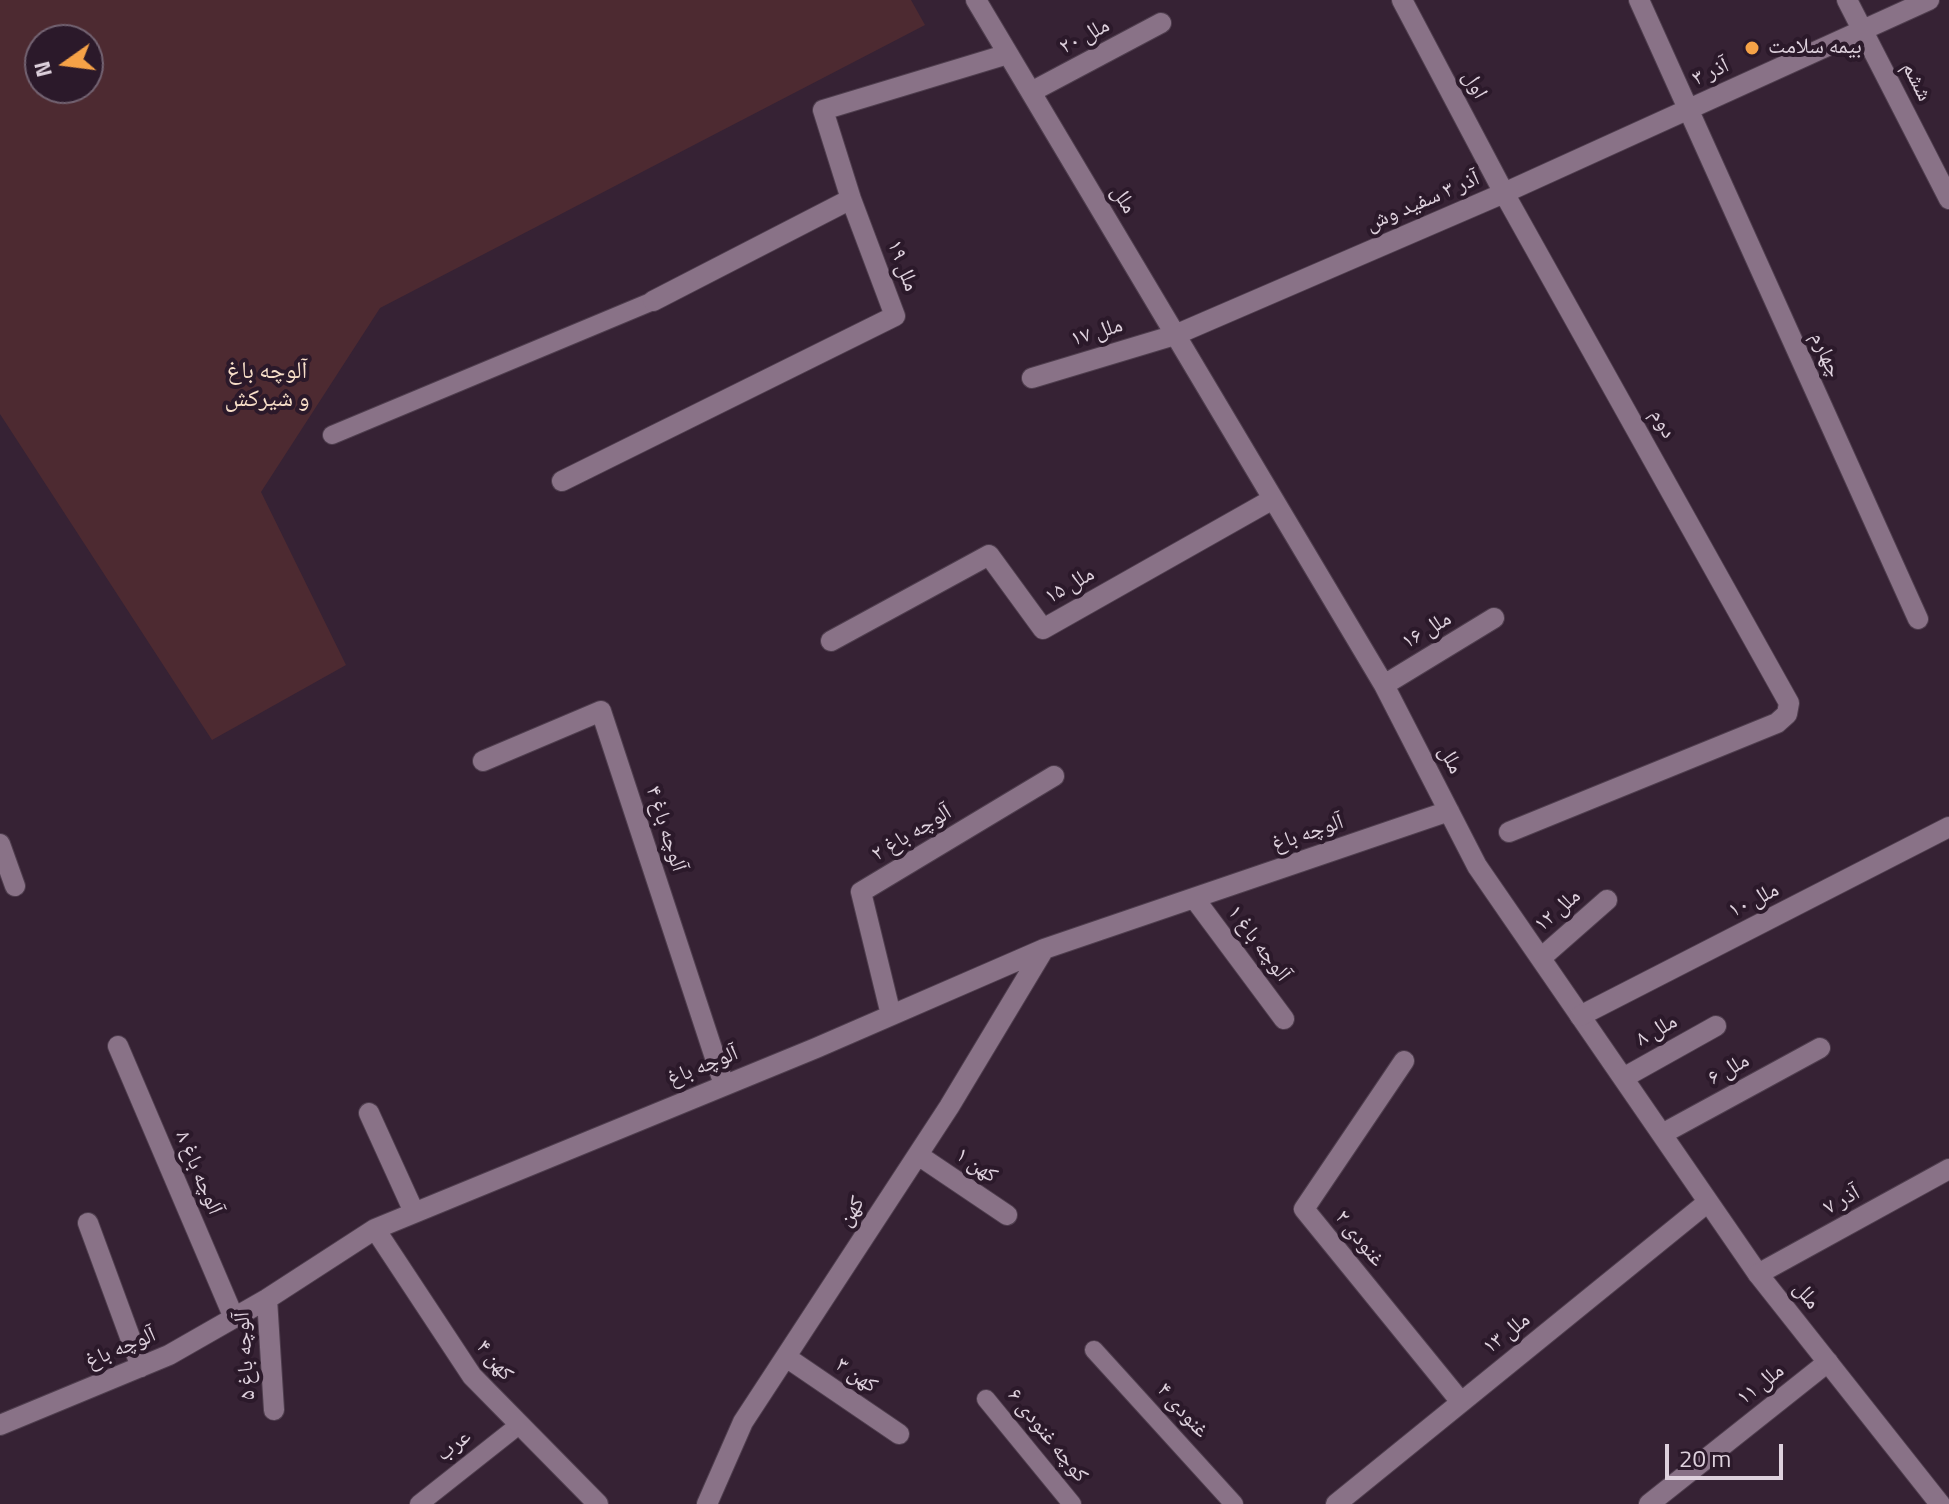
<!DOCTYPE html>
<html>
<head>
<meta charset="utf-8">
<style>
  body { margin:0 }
  #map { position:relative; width:1949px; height:1504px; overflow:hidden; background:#362234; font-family:"Titillium Web",sans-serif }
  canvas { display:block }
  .north { position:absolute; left:24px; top:24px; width:80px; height:80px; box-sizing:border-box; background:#2b192a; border:2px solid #736372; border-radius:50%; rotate:256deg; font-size:22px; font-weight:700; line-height:32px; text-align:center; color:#ded1dd }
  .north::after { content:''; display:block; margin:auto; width:28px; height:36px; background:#f6a247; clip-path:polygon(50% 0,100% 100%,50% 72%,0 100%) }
  .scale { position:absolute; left:1665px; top:1444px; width:118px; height:36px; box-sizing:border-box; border:4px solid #ded1dd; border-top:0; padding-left:10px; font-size:24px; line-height:28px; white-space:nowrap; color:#ded1dd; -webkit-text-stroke:6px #2b192a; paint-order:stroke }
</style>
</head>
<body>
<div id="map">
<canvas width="1949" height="1504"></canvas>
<div class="north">N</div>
<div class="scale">20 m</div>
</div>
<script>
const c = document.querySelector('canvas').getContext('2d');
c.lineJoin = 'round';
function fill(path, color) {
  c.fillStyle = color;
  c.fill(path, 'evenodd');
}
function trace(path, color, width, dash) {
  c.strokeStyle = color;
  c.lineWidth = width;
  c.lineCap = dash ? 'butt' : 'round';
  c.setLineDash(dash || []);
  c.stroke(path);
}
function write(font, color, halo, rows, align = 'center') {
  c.font = font + ' "Titillium Web","Noto Naskh Arabic",sans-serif';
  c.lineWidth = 8;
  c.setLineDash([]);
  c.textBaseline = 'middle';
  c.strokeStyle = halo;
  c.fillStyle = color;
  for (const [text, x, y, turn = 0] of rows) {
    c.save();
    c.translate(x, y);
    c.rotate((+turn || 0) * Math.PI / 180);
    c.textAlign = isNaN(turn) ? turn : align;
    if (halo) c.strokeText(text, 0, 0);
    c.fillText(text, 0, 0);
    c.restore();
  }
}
fill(new Path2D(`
  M0,0H911L925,25L380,308L261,492L346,665L212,740L0,414ZM40,40H88V88H40Z`), '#4d2a31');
const service = new Path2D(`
  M332,435L653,301
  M1094,1350L1234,1504
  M986,1399L1072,1504
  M419,1504L519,1425`);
const minor = new Path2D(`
  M976,0L1384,685L1477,866L1758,1274
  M1402,0L1504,193L1789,703L1787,714L1777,723L1509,832
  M1639,0L1918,619
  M1847,0L1949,199
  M1031,92L1161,23
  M653,301L851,199
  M1032,378L1175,335L1504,193L1929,0
  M562,481L895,316L851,199L823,110L1008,54
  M831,641L989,555L1043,629L1273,499
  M1384,685L1494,618
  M483,761L601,711L724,1085
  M0,844L15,886
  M1194,898L1284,1019
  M1541,958L1607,900
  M891,1015L861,892L1054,776
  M118,1046L234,1318
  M1404,1061L1304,1209L1461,1402
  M1623,1078L1716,1026
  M369,1113L414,1212
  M1662,1134L1820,1048
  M918,1155L1007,1215
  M88,1223L141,1367
  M375,1229L472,1376L598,1504
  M267,1299L274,1410
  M786,1357L899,1434
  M0,1425L169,1355L267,1299L375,1229L816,1048L1044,949L1449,811
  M707,1504L743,1422L949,1107L1044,949
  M1336,1504L1708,1202
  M1649,1504L1828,1362`);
const tertiary = new Path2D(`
  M1580,1016L1949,827
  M1940,1504L1758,1274L1949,1169`);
trace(service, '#4f3e4e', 20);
trace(minor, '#4f3e4e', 22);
trace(tertiary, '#4f3e4e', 22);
trace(service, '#897287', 18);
trace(minor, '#897287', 20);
trace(tertiary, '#897287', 20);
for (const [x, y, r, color] of [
  [1752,48,8,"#f6a247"]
]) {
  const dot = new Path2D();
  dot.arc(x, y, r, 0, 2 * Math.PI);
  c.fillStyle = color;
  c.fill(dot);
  trace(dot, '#2b192a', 3);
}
write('22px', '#ded1dd', '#2b192a', [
  ["۲۰ ملل",1085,37,-28],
  ["۳ آذر",1711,73,-25],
  ["ششم",1916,82,63],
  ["اول",1474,85,62],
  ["ملل",1123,200,59],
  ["آذر ۳ سفید وش",1423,202,-23],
  ["ملل ۱۹",902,266,69],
  ["ملل ۱۷",1097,333,-17],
  ["چهارم",1825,355,66],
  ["دوم",1662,424,61],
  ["ملل ۱۵",1070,586,-30],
  ["۱۶ ملل",1427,631,-31],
  ["ملل",1450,760,63],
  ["۴ آلوچه باغ",665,829,72],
  ["۲ آلوچه باغ",912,834,-31],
  ["آلوچه باغ",1308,834,-19],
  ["۱۰ ملل",1754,901,-27],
  ["۱۲ ملل",1558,911,-41],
  ["۱ آلوچه باغ",1258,944,53],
  ["۸ ملل",1657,1031,-29],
  ["آلوچه باغ",703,1067,-22],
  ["۶ ملل",1729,1070,-29],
  ["۱ کهن",976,1166,34],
  ["۸ آلوچه باغ",198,1173,67],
  ["آذر ۷",1842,1201,-29],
  ["کهن",852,1212,-57],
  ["۲ غنودی",1359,1239,51],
  ["ملل",1806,1296,52],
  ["ملل ۱۳",1507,1334,-38],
  ["آلوچه باغ",121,1349,-23],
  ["۵ آلوچه باغ",246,1356,-94],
  ["۴ کهن",494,1361,51],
  ["۳ کهن",856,1376,34],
  ["۱۱ ملل",1761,1385,-38],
  ["۴ غنودی",1182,1411,48],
  ["کوچه غنودی ۶",1047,1436,51],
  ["عرب",454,1446,-38]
]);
write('22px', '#ded1dd', '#2b192a', [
  ["بیمه سلامت",1768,48]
], 'left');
write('24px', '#f7dec8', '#2b192a', [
  ["آلوچه باغ",267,372],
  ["و شیرکش",267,400]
]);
</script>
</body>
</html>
